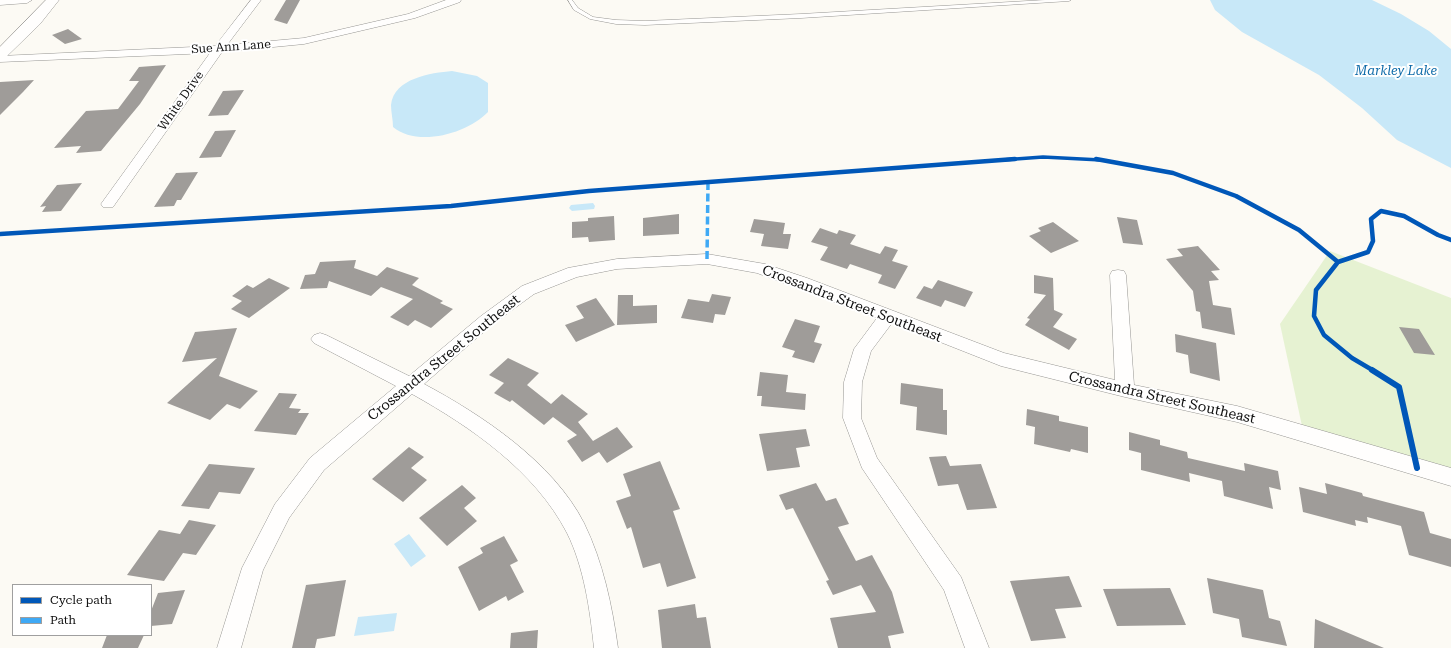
<!DOCTYPE html>
<html>
<head>
<meta charset="utf-8">
<style>
  body { margin:0 }
  #map { position:relative; width:1451px; height:648px; overflow:hidden; background:#fcfaf4; font-family:"Roboto Serif",serif }
  canvas { display:block }
  .legend { position:absolute; left:12px; top:584px; width:140px; height:52px; box-sizing:border-box; background:#fff; border:1px solid #9f9f9f; margin:0; padding:5px 7px; list-style:none; font-size:12px; color:#0f0f0f }
  .legend li { display:flex; align-items:center; gap:8px; height:20px }
  .legend b { width:20px; border:1px solid #9f9f9f }
</style>
</head>
<body>
<div id="map">
<canvas width="1451" height="648"></canvas>
<ul class="legend">
<li><b style="height:5px;background:#0057b8"></b>Cycle path</li>
<li><b style="height:5px;background:#3fa9f5"></b>Path</li>
</ul>
</div>
<script>
const c = document.querySelector('canvas').getContext('2d');
c.lineJoin = 'round';
function fill(path, color) {
  c.fillStyle = color;
  c.fill(path, 'evenodd');
}
function trace(path, color, width, dash) {
  c.strokeStyle = color;
  c.lineWidth = width;
  c.lineCap = dash ? 'butt' : 'round';
  c.setLineDash(dash || []);
  c.stroke(path);
}
function write(font, color, halo, rows, align = 'center') {
  c.font = font + ' "Roboto Serif",serif';
  c.lineWidth = 4;
  c.setLineDash([]);
  c.textBaseline = 'middle';
  c.strokeStyle = halo;
  c.fillStyle = color;
  for (const [text, x, y, turn = 0] of rows) {
    c.save();
    c.translate(x, y);
    c.rotate((+turn || 0) * Math.PI / 180);
    c.textAlign = isNaN(turn) ? turn : align;
    if (halo) c.strokeText(text, 0, 0);
    c.fillText(text, 0, 0);
    c.restore();
  }
}
fill(new Path2D(`
  M1330,251L1451,298V468L1302,426L1280,324Z`), '#e6f2d2');
fill(new Path2D(`
  M1210,0H1372L1401,14L1429,31L1451,49V168L1397,140L1362,108L1319,75L1242,32L1215,10Z
  M452,71L477,76L488,83V112C468,133 418,148 393,127C393,120 391,112 391,105C394,78 431,73 452,71Z
  M593,203L595,206L594,209L572,211L569,208L571,205Z
  M409,534L426,556L411,567L394,544Z
  M397,613L394,631L354,636L358,617Z`), '#c8e8f8');
fill(new Path2D(`
  M286,0H300L287,24L274,20Z
  M68,29L82,39L65,44L52,35Z
  M166,65L140,104L101,151L76,153L81,146L54,148L86,111L118,109L139,81H129L139,67Z
  M34,80L23,92L0,115V82Z
  M244,90L228,115L208,116L223,91Z
  M236,130L221,157L199,158L215,131Z
  M198,172L181,200H177L174,206L154,207L176,173Z
  M82,183L61,211L42,212L46,206L40,207L57,185Z
  M679,214V234L643,236V218Z
  M614,216L615,240L589,242L588,237L572,238V222L588,221V218Z
  M1117,217L1137,220L1143,245L1123,243Z
  M754,219L785,223L783,234H791L788,249L761,246L764,234L750,232Z
  M1053,222L1079,241L1051,253L1029,236L1041,231L1038,228Z
  M820,228L837,234L839,230L856,235L850,244L880,254L885,246L898,250L892,261L908,266L895,289L878,283L882,275L850,264L847,269L820,260L828,247L811,242Z
  M1198,246L1220,270L1211,271L1219,280L1209,281L1213,305L1231,308L1235,335L1202,328L1200,312L1196,311L1193,291L1166,259L1183,256L1177,249Z
  M356,260L354,268L377,276L387,267L419,278L412,285L443,301L440,303L453,309L431,328L415,320L408,326L390,317L413,299L381,287L371,296L329,281L327,288L300,289L305,275L315,274L320,262Z
  M1034,275L1053,278L1054,310L1063,314L1053,327L1077,339L1069,350L1025,325L1030,319L1027,318L1046,295L1034,293Z
  M269,278L290,288L249,318L231,309L242,301L232,296L247,285L253,288Z
  M938,280L973,292L965,307L945,300L941,307L916,298L924,286L932,289Z
  M712,294L731,297L725,315L715,314L713,323L681,318L688,299L709,302Z
  M618,295H633V306L657,305V323L617,325Z
  M596,298L615,325L576,342L565,325L584,318L576,306Z
  M795,319L820,326L814,342L822,344L814,363L792,357L795,351L782,347Z
  M1399,327L1419,329L1435,355L1414,353Z
  M237,328L219,376L258,391L240,409L227,404L210,420L167,403L217,358L182,362L195,332Z
  M1175,334L1216,343L1220,381L1190,373L1188,355L1176,352Z
  M508,358L539,373L527,385L551,404L562,394L588,414L578,422L593,441L617,427L633,447L607,463L599,452L582,462L567,441L577,435L553,417L544,425L512,400L510,402L494,393L504,383L489,375Z
  M760,372L788,375L786,392L806,394L805,410L761,406L762,396H757Z
  M901,383L943,389V410H947V435L916,430L917,407L900,404Z
  M279,393L297,394L289,408L301,409L298,413H309L296,435L254,431Z
  M1027,409L1059,416V421L1088,427V453L1071,449L1070,452L1034,444L1035,427L1026,425Z
  M806,429L810,446L796,448L800,467L767,471L759,434Z
  M1129,432L1160,440V445L1187,452L1188,458L1245,471L1244,463L1278,471L1281,490L1269,487L1273,509L1224,496L1222,481L1189,473L1190,482L1141,470V453L1129,450Z
  M409,447L424,457L411,468L427,480L403,502L372,479Z
  M946,456L950,466L981,464L997,508L967,510L958,484L938,486L929,457Z
  M660,461L680,509L673,511L696,578L667,587L660,563L643,568L631,527L627,529L616,501L631,496L623,474Z
  M209,464L255,468L240,494L219,492L209,509L181,506Z
  M816,483L826,501L836,498L849,524L838,527L856,561L872,555L892,592L904,633L888,636L891,648H838L830,618L876,612L861,585L833,595L826,581L829,580L793,508L786,510L779,495Z
  M1325,483L1362,493L1363,496L1424,512L1430,533L1451,539V567L1409,555L1401,526L1367,517L1368,523L1355,520L1356,526L1303,512L1299,487L1327,494Z
  M462,485L476,498L464,508L477,521L447,546L419,518Z
  M189,520L216,525L196,555L183,553L164,581L127,575L159,530L180,534Z
  M504,536L518,561L510,565L524,592L508,601L506,596L479,611L458,567L483,553L480,548Z
  M1069,576L1082,607L1055,609L1066,638L1031,641L1010,581Z
  M1207,578L1263,590L1269,618L1280,621L1287,646L1242,637L1239,619L1213,613Z
  M346,580L335,636L317,639L315,648H292L306,585Z
  M1170,588L1186,625L1117,626L1103,589Z
  M185,590L172,624L151,626V611L158,593Z
  M695,604L697,618L706,617L711,648H662L658,610Z
  M1315,619L1384,648H1314Z
  M538,630L537,648H510L511,633Z
  M107,635H144L138,648H102Z`), '#9f9c99');
const service = new Path2D(`
  M568,0H572L578,8L593,17L616,20L645,21L801,14L1045,0H1071L1069,1L801,18L645,25L616,24L590,19L574,10Z`);
const minor = new Path2D(`
  M0,0H32L27,3L0,5Z
  M251,0H261L227,45L304,38L408,14L446,0H461L460,2L415,18L304,44L222,52L113,207H103L101,204L210,53L0,62V56L215,46Z
  M707,254L765,264L807,278L1004,353L1115,380L1110,275L1112,271L1118,270L1124,271L1126,275L1134,385L1237,406L1451,468V486L1237,422L1125,397L1001,366L892,323L871,351L862,382L861,418L877,458L961,577L989,648H965L944,590L862,468L843,418L844,382L854,349L877,318L757,273L707,264L617,269L577,277L534,294L493,324L424,384C482,415 553,462 584,523C603,562 612,605 618,648H594C590,610 584,567 567,533C535,471 471,427 412,394L324,470L289,518L263,570L241,648H217L242,568L275,504L310,458L396,386L314,343L311,339L314,335L320,333L326,335L409,376L481,316L522,286L568,268L617,259Z`);
const tertiary = new Path2D(`
  M46,0H59L40,24L5,58L0,59V47Z`);
trace(service, '#969592', 1);
trace(minor, '#969592', 1);
trace(tertiary, '#969592', 1);
fill(service, '#fffefd');
fill(minor, '#fffefd');
fill(tertiary, '#fffefd');
trace(new Path2D(`
  M707,259L708,183`), '#3fa9f5', 3.5, [8, 3.5]);
trace(new Path2D(`
  M1002,160L1043,157L1101,160`), '#0057b8', 3.5);
trace(new Path2D(`
  M1096,159L1173,173L1236,196L1299,230L1338,262
  M0,234L451,206L589,191L1015,159
  M1374,371L1352,358L1324,335L1314,316L1316,290L1338,262L1368,252L1373,241L1371,219L1381,211L1404,216L1438,235L1451,240`), '#0057b8', 4.5);
trace(new Path2D(`
  M1372,370L1399,387L1417,468`), '#0057b8', 6);
write('12px', '#0f0f0f', '#fff', [
  ["Sue Ann Lane",231,47,-4],
  ["White Drive",181,101,-55]
]);
write('italic 13px', '#0f6ba9', '#fff', [
  ["Markley Lake",1396,71]
]);
write('14px', '#0f0f0f', '#fff', [
  ["Crossandra Street Southeast",852,304,21],
  ["Crossandra Street Southeast",444,358,-39],
  ["Crossandra Street Southeast",1162,398,13]
]);
</script>
</body>
</html>
